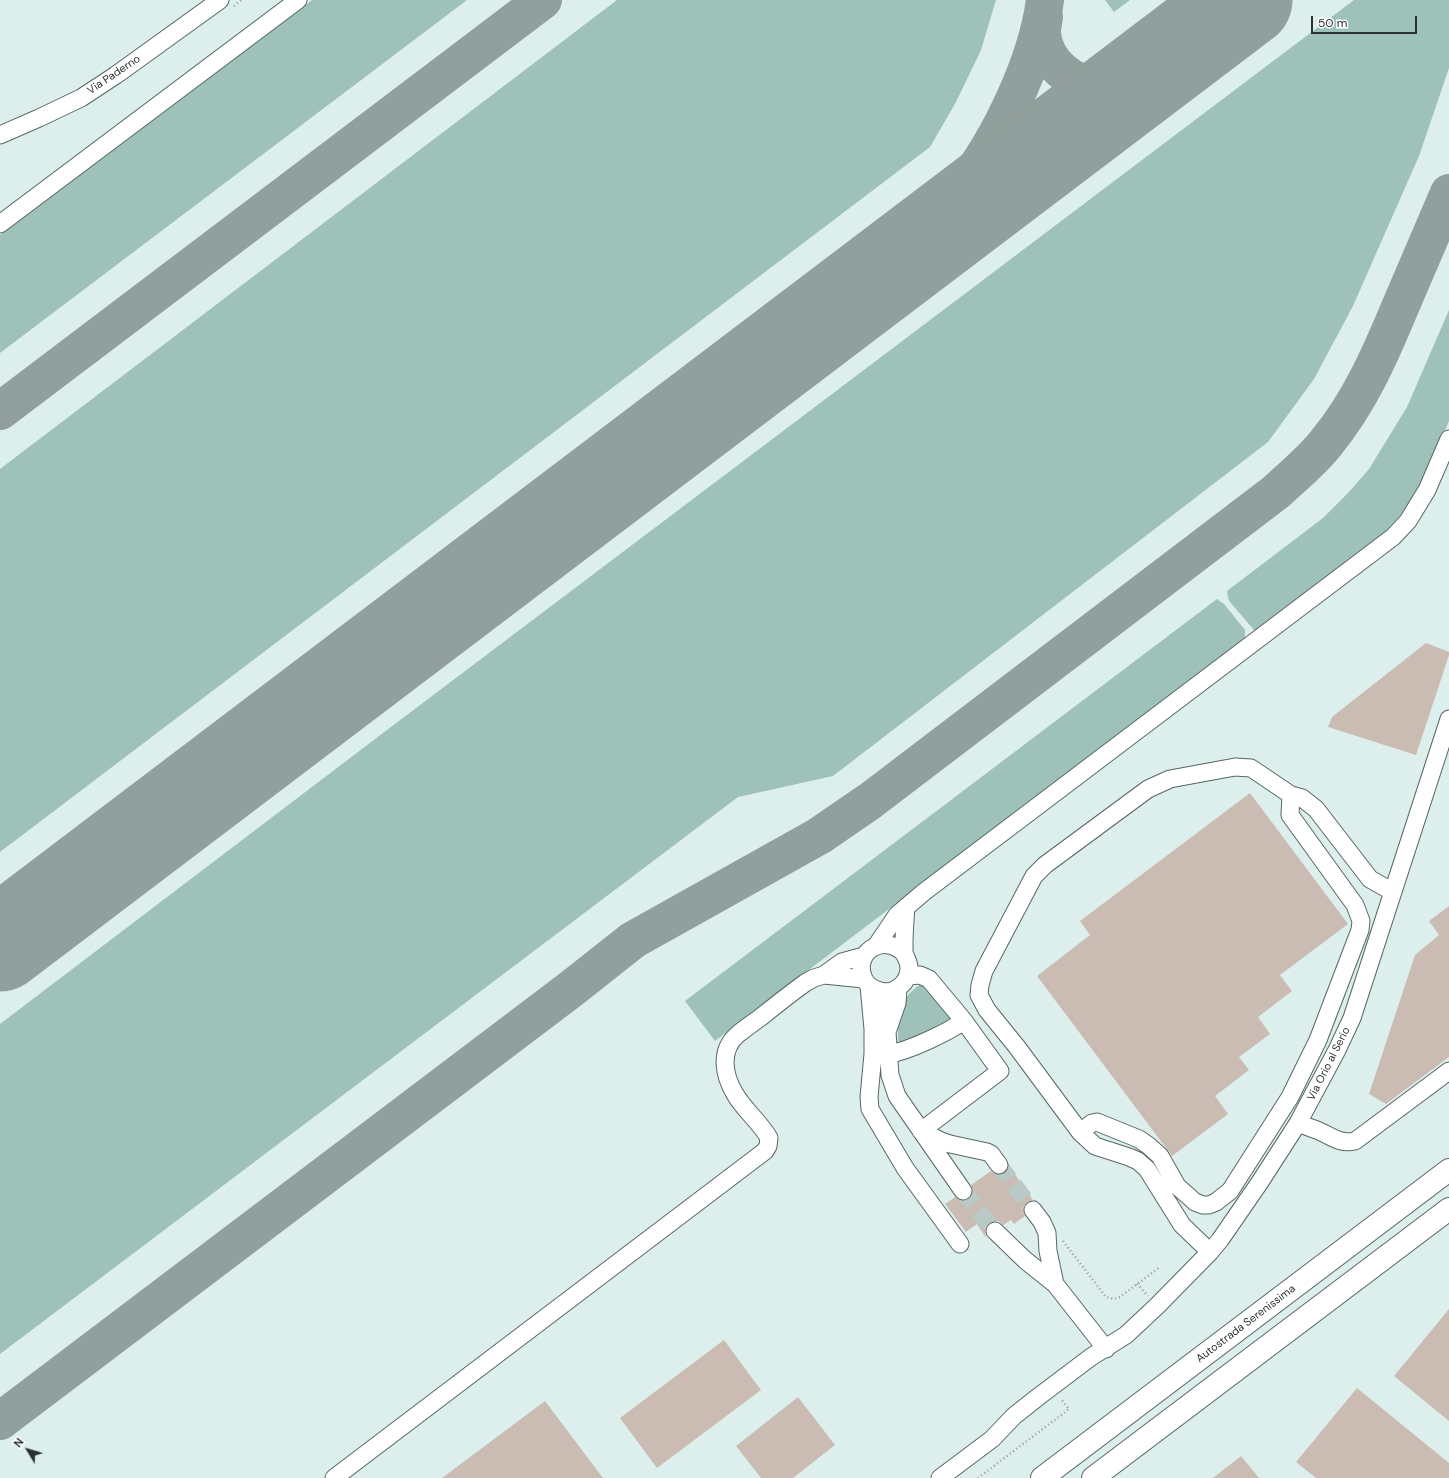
<!DOCTYPE html>
<html>
<head>
<meta charset="utf-8">
<style>
  body { margin:0 }
  #map { position:relative; width:1449px; height:1478px; overflow:hidden; background:#ddefec; font-family:"DM Sans",sans-serif }
  canvas { display:block }
  .north { position:absolute; left:8px; top:1430px; width:40px; height:40px; -webkit-text-stroke:3px #fff; paint-order:stroke; rotate:308deg; font-size:11px; font-weight:700; line-height:16px; text-align:center; color:#2a312f }
  .north::after { content:''; display:block; margin:auto; width:14px; height:18px; background:#2a312f; clip-path:polygon(50% 0,100% 100%,50% 72%,0 100%) }
  .scale { position:absolute; left:1311px; top:16px; width:106px; height:18px; box-sizing:border-box; border:2px solid #2a312f; border-top:0; padding-left:5px; font-size:12px; line-height:14px; white-space:nowrap; color:#2a312f; -webkit-text-stroke:3px #fff; paint-order:stroke }
</style>
</head>
<body>
<div id="map">
<canvas width="1449" height="1478"></canvas>
<div class="north">N</div>
<div class="scale">50 m</div>
</div>
<script>
const c = document.querySelector('canvas').getContext('2d');
c.lineJoin = 'round';
function fill(path, color) {
  c.fillStyle = color;
  c.fill(path, 'evenodd');
}
function trace(path, color, width, dash) {
  c.strokeStyle = color;
  c.lineWidth = width;
  c.lineCap = dash ? 'butt' : 'round';
  c.setLineDash(dash || []);
  c.stroke(path);
}
function write(font, color, halo, rows, align = 'center') {
  c.font = font + ' "DM Sans",sans-serif';
  c.lineWidth = 3;
  c.setLineDash([]);
  c.textBaseline = 'middle';
  c.strokeStyle = halo;
  c.fillStyle = color;
  for (const [text, x, y, turn = 0] of rows) {
    c.save();
    c.translate(x, y);
    c.rotate((+turn || 0) * Math.PI / 180);
    c.textAlign = isNaN(turn) ? turn : align;
    if (halo) c.strokeText(text, 0, 0);
    c.fillText(text, 0, 0);
    c.restore();
  }
}
fill(new Path2D(`
  M312,0H467L0,353V235Z
  M617,0H996L981,50L956,102L930,147L0,852V469Z
  M1105,0H1130L1114,12Z
  M1354,0H1449V68L1419,156L1353,306L1314,379L1268,442L833,776L738,797L0,1354V1024L383,733Z
  M1449,310V421L1425,479L1402,513L1383,534L1258,631L1254,630L1230,602L1228,598L1227,591L1323,518L1349,492L1369,469L1407,407Z
  M1217,599L1224,604L1245,630V639L715,1041L685,1001Z
  M921,984H925L953,1020L901,1044L898,1040C898,1016 898,999 921,984Z`), '#9ec1ba');
trace(new Path2D(`
  M1044,17C1043,22 1042,28 1042,33C1044,62 1072,86 1101,86C1113,86 1126,83 1138,81
  M877,279C904,250 935,220 960,190C999,141 1037,62 1045,0
  M0,411L543,0
  M0,1421L571,989L633,940L819,836L870,801L1276,492C1293,476 1312,461 1326,443C1360,402 1381,353 1401,305C1417,267 1433,230 1449,193`), '#92a09d', 38);
trace(new Path2D(`
  M0,944L1245,0`), '#92a09d', 95);
fill(new Path2D(`
  M1426,643L1449,652V655L1416,755L1328,727L1332,717Z
  M1250,793L1348,924L1280,975L1292,991L1258,1017L1270,1034L1239,1057L1249,1070L1215,1096L1228,1114L1172,1156L1037,976L1090,935L1080,921Z
  M1449,906V1057L1386,1104L1369,1094L1415,955L1439,935L1429,921Z
  M1009,1166L1033,1200L1027,1202L1024,1206L1023,1211L1025,1216L1014,1224L1011,1220L1003,1225L998,1221L992,1222L988,1224L985,1228L986,1238L977,1224L966,1232L945,1204L955,1197L959,1200L963,1201L968,1199L972,1196L973,1191L971,1185L991,1171L995,1174L1000,1175L1005,1173Z
  M1449,1309V1421L1394,1376Z
  M724,1340L761,1390L657,1468L620,1418Z
  M1357,1388L1449,1463V1478H1316L1296,1462Z
  M798,1397L835,1445L793,1478H761L736,1446Z
  M545,1401L603,1478H442Z
  M1241,1456L1259,1478H1213Z`), '#cabcb3');
trace(new Path2D(`
  M999,1165L1033,1210
  M963,1191L995,1231`), '#b9c9c6', 17, [17, 8]);
const minor = new Path2D(`
  M0,135L39,118L81,98L116,75L220,0
  M0,224L298,0
  M876,946L897,915L924,892L1393,537L1408,521L1427,490L1449,439
  M904,953C882,932 852,954 864,979C867,985 873,989 880,991C894,995 909,983 909,968C909,962 906,958 904,953C904,951 904,947 904,944C904,932 905,920 906,907
  M824,975L864,979
  M908,976L920,975L929,979L964,1021L1000,1071L921,1131
  M869,986L873,1029V1054L869,1097L870,1109L905,1168L960,1244
  M881,991L883,1014L887,1032L890,1075L897,1096L963,1191
  M887,1032L897,1003L898,988
  M889,1054C909,1051 948,1032 964,1021
  M1298,1123C1305,1126 1312,1128 1319,1131C1333,1137 1339,1144 1355,1141L1449,1071
  M923,1132L941,1141L950,1144L987,1152L991,1154L999,1165
  M1080,1132L1092,1123L1097,1122L1139,1139L1149,1146L1160,1156L1177,1186L1195,1202L1203,1205H1209L1216,1202L1230,1191L1290,1097L1318,1040L1360,930L1361,921L1355,905L1290,815L1291,795
  M1033,1210L1042,1222L1047,1233L1048,1251L1055,1284
  M995,1231L1025,1260L1055,1284L1106,1349
  M1210,1252L1182,1225L1147,1169L1138,1161L1129,1157L1095,1146L1080,1132L1017,1047L987,1010L979,995L980,985L984,971L1034,876L1045,865L1148,789L1170,779L1235,767L1251,768L1291,795L1302,798L1316,809L1370,879L1393,892
  M334,1478L765,1151L768,1146L769,1138C760,1122 744,1110 735,1094C724,1076 719,1051 737,1035C744,1029 753,1023 761,1017C776,1005 790,994 805,983L814,978L824,975L842,962L864,956
  M940,1478L992,1439L1014,1416L1038,1397L1091,1357L1126,1335L1157,1306L1210,1252L1220,1240L1260,1182L1298,1123L1337,1050L1352,1018L1449,719`);
const highway = new Path2D(`
  M1042,1478L1449,1170
  M1093,1478L1449,1209`);
trace(minor, '#576764', 19);
trace(highway, '#576764', 24);
trace(new Path2D(`
  M234,6L241,0
  M1063,1241L1106,1297L1114,1299L1120,1297L1160,1267
  M1137,1284L1148,1296
  M978,1478L1069,1409L1061,1399`), '#8e9b98', 2.5, [1, 3]);
trace(minor, '#fff', 17);
trace(highway, '#fff', 22);
write('11px', '#2a312f', '#fff', [
  ["Via Paderno",114,75,-34],
  ["Via Orio al Serio",1329,1064,-63],
  ["Autostrada Serenissima",1246,1324,-37]
]);
</script>
</body>
</html>
